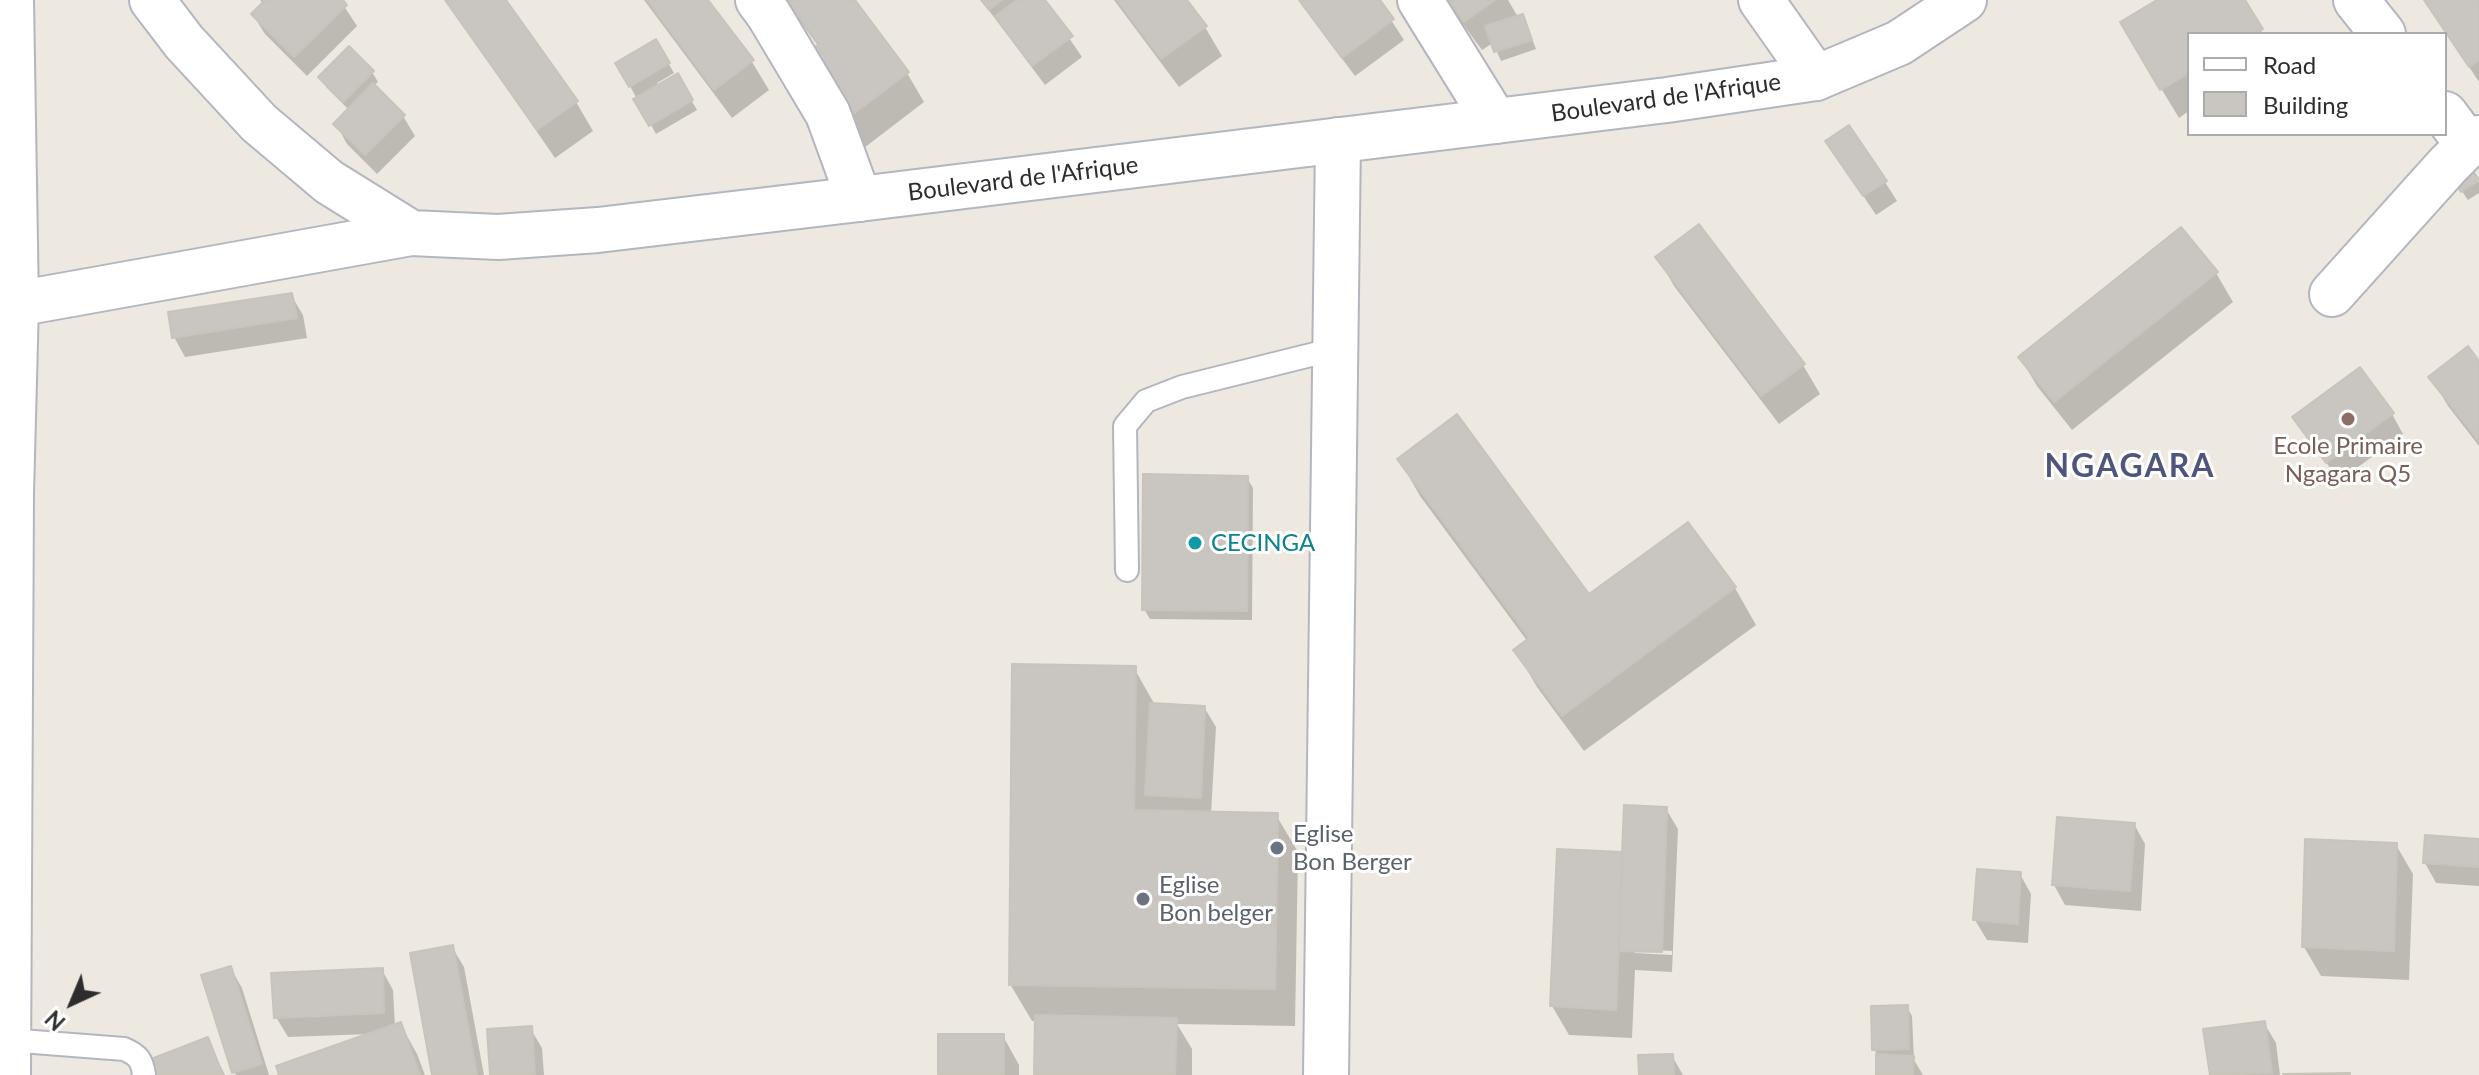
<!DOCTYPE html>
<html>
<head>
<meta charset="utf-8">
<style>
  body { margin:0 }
  #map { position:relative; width:2479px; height:1075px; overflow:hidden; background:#ede9e1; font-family:Lato,sans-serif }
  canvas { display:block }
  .legend { position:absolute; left:2187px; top:32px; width:260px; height:104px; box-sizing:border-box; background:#fff; border:2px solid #ababab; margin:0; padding:10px 14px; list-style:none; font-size:24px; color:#2d2d2d }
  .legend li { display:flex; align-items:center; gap:16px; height:40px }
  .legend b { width:40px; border:2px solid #ababab }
  .north { position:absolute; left:32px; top:963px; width:80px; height:80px; -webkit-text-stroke:6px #fff; paint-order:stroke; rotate:224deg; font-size:22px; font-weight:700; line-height:32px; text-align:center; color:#2d2d2d }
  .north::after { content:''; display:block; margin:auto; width:28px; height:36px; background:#2d2d2d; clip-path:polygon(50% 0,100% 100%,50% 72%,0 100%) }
</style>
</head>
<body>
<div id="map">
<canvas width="2479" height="1075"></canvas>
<ul class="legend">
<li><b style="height:10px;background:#fff"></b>Road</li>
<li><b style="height:22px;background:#c9c5c0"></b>Building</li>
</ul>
<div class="north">N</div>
</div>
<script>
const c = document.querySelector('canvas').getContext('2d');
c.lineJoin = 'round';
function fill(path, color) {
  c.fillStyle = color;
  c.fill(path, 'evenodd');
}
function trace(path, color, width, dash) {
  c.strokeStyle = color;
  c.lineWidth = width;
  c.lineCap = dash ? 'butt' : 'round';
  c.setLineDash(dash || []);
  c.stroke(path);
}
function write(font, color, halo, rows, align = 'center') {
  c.font = font + ' Lato,sans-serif';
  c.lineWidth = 6;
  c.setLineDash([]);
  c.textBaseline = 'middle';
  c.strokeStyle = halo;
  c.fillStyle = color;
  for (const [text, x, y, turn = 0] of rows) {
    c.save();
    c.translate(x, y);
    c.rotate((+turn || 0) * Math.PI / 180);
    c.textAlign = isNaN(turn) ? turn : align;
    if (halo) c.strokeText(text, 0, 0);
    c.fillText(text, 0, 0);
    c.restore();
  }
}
fill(new Path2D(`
  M260,0H340L357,26L307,76L265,34L253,15L264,4Z
  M446,0H504L576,102L593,131L555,158Z
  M644,0H706L752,62L769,90L732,118Z
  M784,0H852L907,73L924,102L864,148L819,47Z
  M981,0H1043L1082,57L1045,85Z
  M1114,0H1185L1205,27L1222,56L1179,87Z
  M1298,0H1378L1404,40L1355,76Z
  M1445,0H1508L1518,17L1522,16L1527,26L1536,49L1501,61L1493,43L1482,50Z
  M2161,0H2243L2263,34H2189V111L2179,118L2139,52Z
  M2426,0H2479V82L2436,16Z
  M656,42L674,73L657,83L659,86L677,76L697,110L656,134L618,64Z
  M372,72L378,82L373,86L403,116L415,136L377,174L347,144L336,124L349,110L326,87L320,77Z
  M1840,161L1885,182L1897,201L1876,215Z
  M2465,161L2479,183V193L2468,200L2455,181Z
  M1658,257L1803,365L1820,394L1779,424L1674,286Z
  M2216,273L2233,302L2072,430L2037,386L2020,357Z
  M291,295L303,315L307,338L185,357L174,337Z
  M2479,364V446L2448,406L2431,377Z
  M2392,414L2403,434L2339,481L2295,417Z
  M1399,459L1589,597L1688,525L1735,588L1756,625L1584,751L1537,687L1516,651L1528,642L1420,496Z
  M1247,478L1253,488L1252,620L1150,619L1144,609Z
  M1134,668L1155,705L1204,707L1216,727L1211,814L1276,815L1298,852L1295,1026L1177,1024L1192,1049V1075H1036V1021H1032L1010,984Z
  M1666,809L1678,829L1672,972L1635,970L1632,1038L1569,1035L1552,1006L1624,854ZM1635,949L1672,951V955L1635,953Z
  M2134,824L2145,844L2141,911L2065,905L2054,885Z
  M2479,841V886L2436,883L2425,863Z
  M2396,845L2413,874L2409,980L2321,976L2304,947Z
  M2020,874L2031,894L2028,943L1987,940L1975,920Z
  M452,947L464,967L484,1075H434Z
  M231,969L242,988L269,1075H236L234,1072Z
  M382,970L393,990L395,1027L401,1025L417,1054L425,1075H281L371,1034L288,1037L276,1017Z
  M1907,1007L1912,1016L1914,1060L1923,1075H1878V1056L1874,1049Z
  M2264,1023L2276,1043L2280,1075H2212L2205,1031Z
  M530,1028L542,1048L544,1075H492Z
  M1003,1036L1019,1065V1075H940Z
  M207,1039L225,1075H159Z
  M1672,1056L1683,1075H1641Z`), '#0003');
const building = new Path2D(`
  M265,0H343L347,5L294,57L251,14Z
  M445,0H506L578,101L537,130Z
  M647,0H708L754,60L714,90Z
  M786,0H855L909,72L845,120L800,59L819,44Z
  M981,0H1002L989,10Z
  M1017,0H1045L1073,36L1032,66L995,16Z
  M1117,0H1187L1207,26L1161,59Z
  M1299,0H1380L1394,19L1342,58Z
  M1448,0H1495L1464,22Z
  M2157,0H2245L2263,29L2254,34H2189V73L2160,90L2120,22Z
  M2424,0H2479V60L2469,67Z
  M1523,14L1532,40L1494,52L1485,26Z
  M656,39L670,63L629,87L615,63Z
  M349,46L374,71L343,102L318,77Z
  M678,73L693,100L649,126L633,99Z
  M373,83L405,115L365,155L333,124Z
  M1849,125L1887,181L1863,196L1825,141Z
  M2465,159L2479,180L2461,192L2447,171Z
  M1699,224L1805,364L1761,396L1655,257Z
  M2181,227L2218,272L2054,402L2018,357Z
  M292,293L297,318L172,338L168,312Z
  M2468,346L2479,361V441L2428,377Z
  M2360,367L2394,413L2326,463L2292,417Z
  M1457,414L1589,594L1688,522L1736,587L1562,716L1513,650L1529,638L1397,459Z
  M1143,474L1248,476L1247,611L1142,610Z
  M1012,664L1136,666L1134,810L1278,813L1275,989L1009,985Z
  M1150,703L1205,706L1201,798L1145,795Z
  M1624,805L1667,807L1662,952L1618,951Z
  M2057,817L2135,823L2130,891L2052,885Z
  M2425,835L2479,839V867L2423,863Z
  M2305,839L2397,843L2394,951L2302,947Z
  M1557,849L1623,852L1616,1010L1550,1006Z
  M1977,869L2021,872L2018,924L1973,920Z
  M453,945L477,1075H432L410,953Z
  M231,966L262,1064L232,1073L201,975Z
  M383,968L384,1013L274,1018L271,973Z
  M1908,1005L1909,1049L1872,1050L1871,1006Z
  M1035,1015L1177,1018L1175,1075H1034Z
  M2265,1021L2272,1073L2210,1075L2203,1029Z
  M401,1022L420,1075H279L276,1066Z
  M532,1026L535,1075H490L487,1029Z
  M938,1034H1004V1075H938Z
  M208,1037L223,1075H157L151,1059Z
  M1673,1054L1674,1075H1639L1638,1055Z
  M1876,1054L1914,1056L1913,1075H1876Z
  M2350,1073V1075L2283,1074Z`);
fill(building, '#c9c5c0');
trace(building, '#c9c4ba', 2);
const service = new Path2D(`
  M1127,570L1125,426L1146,401L1182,387L1335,349
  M8,1040L124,1049C138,1055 142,1060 144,1075`);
const minor = new Path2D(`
  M758,0L769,15L828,114L859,199
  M1420,0L1495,121
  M1761,0L1816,78
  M2356,0L2383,34
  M2445,114L2468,145
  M2332,294L2448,165L2468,145L2479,138
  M16,304L411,233
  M8,1075L11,494L16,304L11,0
  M1326,1075L1338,140`);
const tertiary = new Path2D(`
  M152,0L184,42L259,123L329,182L411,233L498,237L598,230L859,199L1667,100L1816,78L1899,43L1964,0`);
trace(service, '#b4b6bf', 26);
trace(minor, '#b4b6bf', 48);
trace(tertiary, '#b4b6bf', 48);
trace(service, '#fff', 22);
trace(minor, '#fff', 44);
trace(tertiary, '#fff', 44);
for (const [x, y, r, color] of [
  [2348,419,8,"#8d6e63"],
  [1195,543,8,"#0f9aa8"],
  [1277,848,8,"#6b7280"],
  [1143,899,8,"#6b7280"]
]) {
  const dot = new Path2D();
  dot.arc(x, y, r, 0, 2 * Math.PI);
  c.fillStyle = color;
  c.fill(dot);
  trace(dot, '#fff', 3);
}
write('24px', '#2d2d2d', '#fff', [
  ["Boulevard de l'Afrique",1666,98,-8],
  ["Boulevard de l'Afrique",1023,179,-7]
]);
write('24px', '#785e54', '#fff', [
  ["Ecole Primaire",2348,446],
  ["Ngagara Q5",2348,474]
]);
write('24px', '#0d838f', '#fff', [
  ["CECINGA",1211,543]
], 'left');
write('24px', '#5b616d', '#fff', [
  ["Eglise",1293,834],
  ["Bon Berger",1293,862],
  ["Eglise",1159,885],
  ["Bon belger",1159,913]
], 'left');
c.letterSpacing = '2px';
write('bold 32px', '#50557b', '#fff', [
  ["NGAGARA",2130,467]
]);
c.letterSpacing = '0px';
</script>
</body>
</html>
